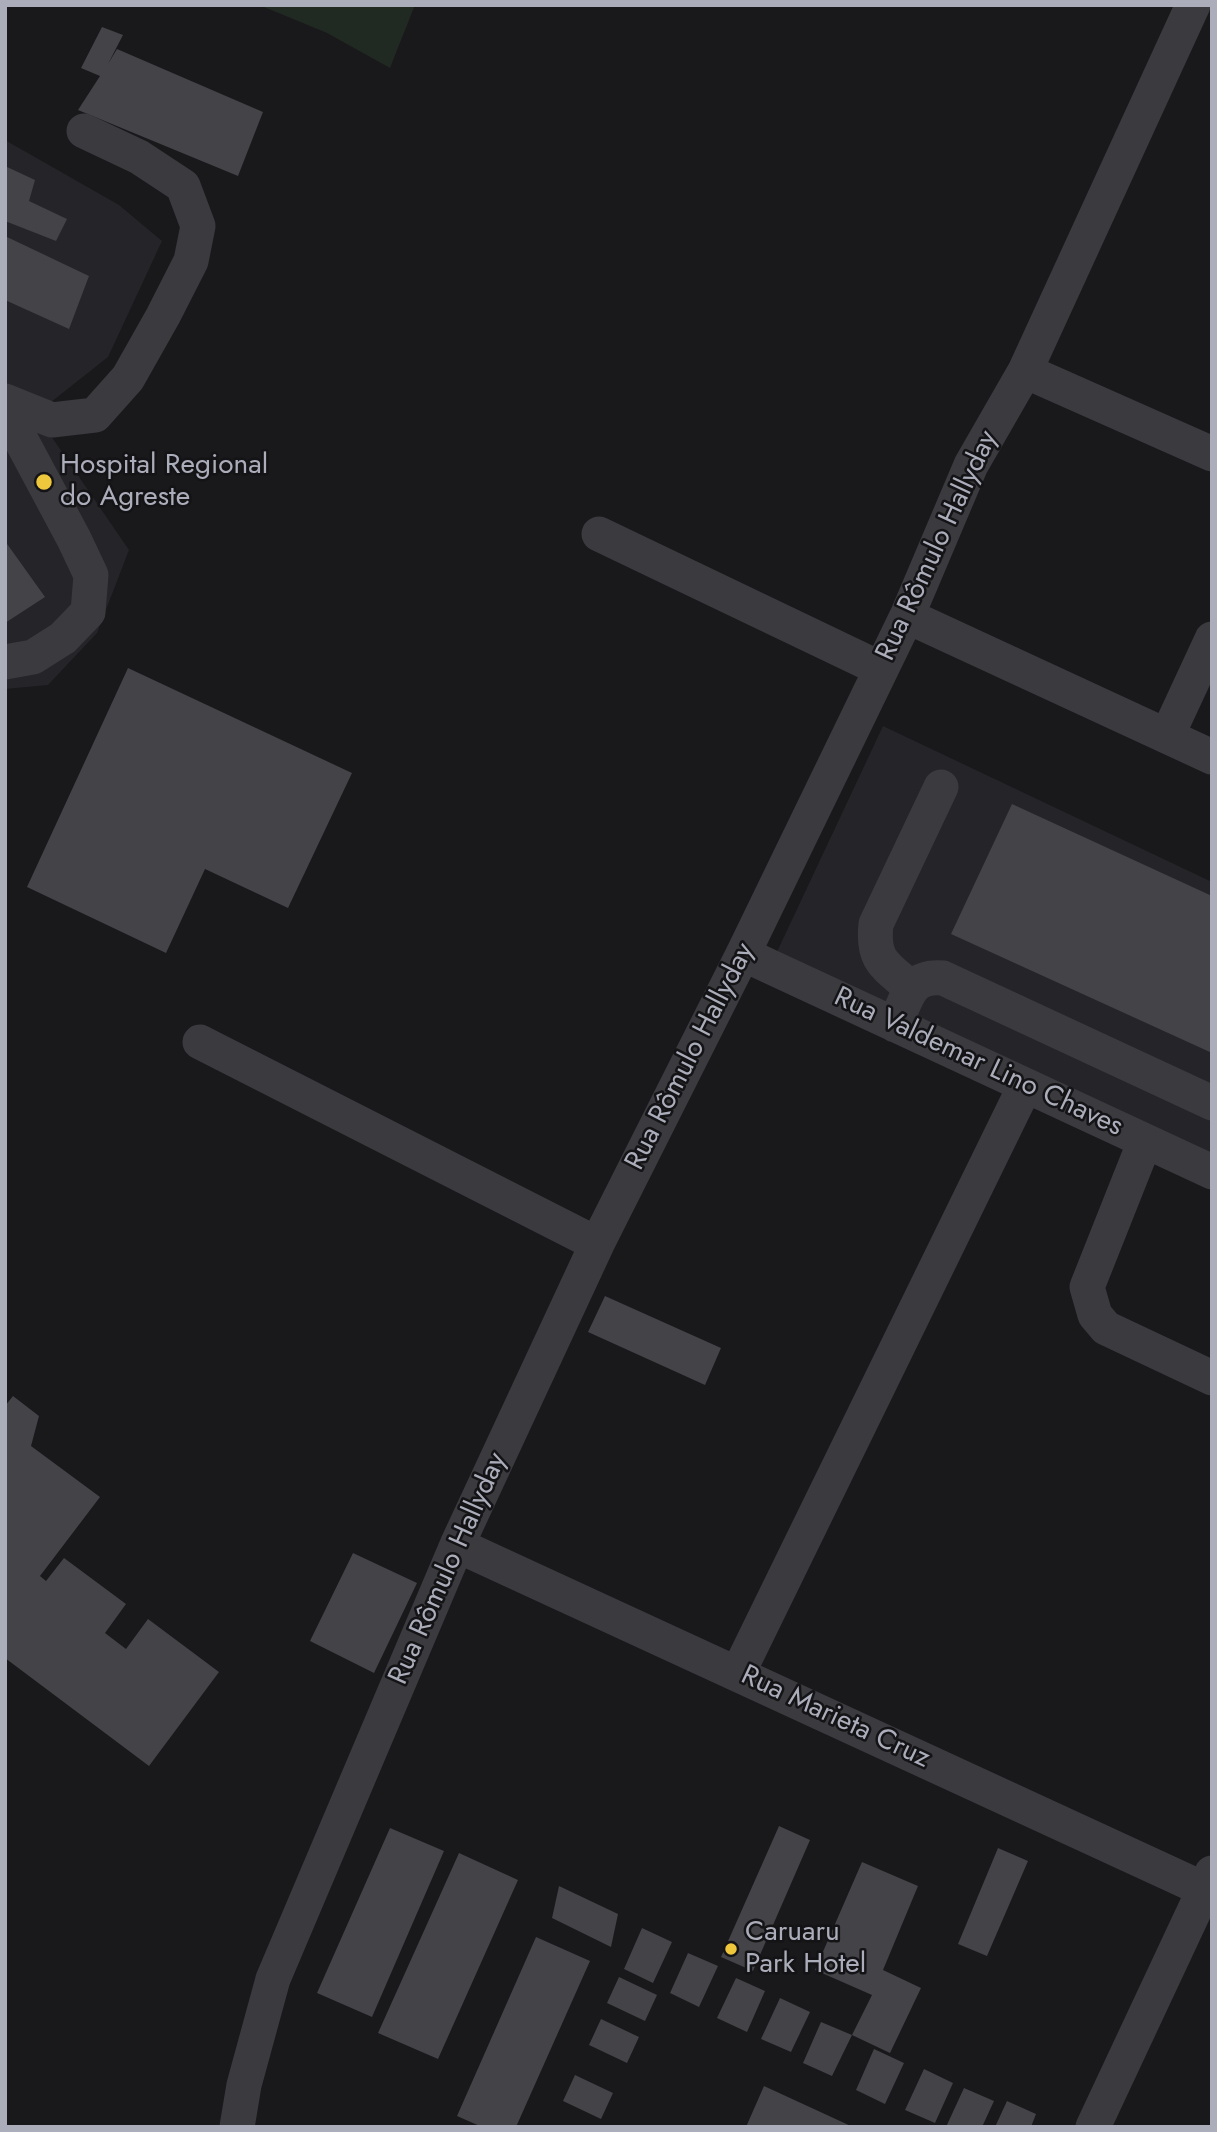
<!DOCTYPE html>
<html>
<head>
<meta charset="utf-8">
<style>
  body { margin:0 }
  #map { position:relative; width:1217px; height:2132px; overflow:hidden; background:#19181b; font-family:Jost,sans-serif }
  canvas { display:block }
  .frame { position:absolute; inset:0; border:7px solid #abaeba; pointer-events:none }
</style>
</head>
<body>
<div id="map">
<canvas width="1217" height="2132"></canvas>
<div class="frame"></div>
</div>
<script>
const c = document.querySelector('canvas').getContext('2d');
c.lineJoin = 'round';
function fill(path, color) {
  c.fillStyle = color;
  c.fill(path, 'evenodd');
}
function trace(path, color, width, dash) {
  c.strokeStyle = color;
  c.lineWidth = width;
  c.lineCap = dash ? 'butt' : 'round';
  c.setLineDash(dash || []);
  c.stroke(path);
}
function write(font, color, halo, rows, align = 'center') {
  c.font = font + ' Jost,sans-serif';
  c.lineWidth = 5;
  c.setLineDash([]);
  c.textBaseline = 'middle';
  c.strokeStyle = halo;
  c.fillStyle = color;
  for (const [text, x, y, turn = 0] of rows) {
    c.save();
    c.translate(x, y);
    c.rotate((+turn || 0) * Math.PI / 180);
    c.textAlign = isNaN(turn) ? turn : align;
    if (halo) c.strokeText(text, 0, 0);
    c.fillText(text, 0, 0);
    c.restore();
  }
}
fill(new Path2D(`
  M5,140L119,205L162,241L108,357L36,414L129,550L97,633L48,685L5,689Z
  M883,726L1212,882V1162L775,956Z`), '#252428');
fill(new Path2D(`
  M259,5H415L390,68L327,33Z`), '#202922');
fill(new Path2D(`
  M102,27L123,35L108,64L117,49L263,112L238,176L78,110L100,76L81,68Z
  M5,166L35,180L29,201L67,219L56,241L5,221Z
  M5,236L89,276L69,329L5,300Z
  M5,541L45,597L5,623Z
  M128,668L352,773L288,908L205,869L166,953L27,887Z
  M1012,804L1212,896V1053L951,934Z
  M605,1296L721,1348L705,1385L588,1332Z
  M13,1396L39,1416L31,1446L100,1497L40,1576L46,1581L64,1558L126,1604L105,1633L126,1649L148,1619L219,1672L149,1766L5,1658V1406Z
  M353,1553L417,1583L374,1673L310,1641Z
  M779,1826L810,1840L753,1971L721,1957Z
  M390,1828L444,1851L372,2017L317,1993Z
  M998,1848L1028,1861L987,1956L958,1944Z
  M459,1853L518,1880L438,2059L378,2033Z
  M862,1862L918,1886L883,1970L921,1988L890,2053L852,2035L832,2076L803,2063L821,2022L852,2035L872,1995L815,1970Z
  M559,1886L618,1914L611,1947L552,1918Z
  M642,1928L672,1942L653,1983L624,1969Z
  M536,1937L590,1961L516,2127H482L457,2116Z
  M688,1953L718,1966L699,2007L670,1993Z
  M619,1977L657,1995L645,2021L607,2003Z
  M736,1978L765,1991L747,2032L717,2018Z
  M780,1998L810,2012L791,2052L761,2039Z
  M601,2019L639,2037L627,2063L589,2045Z
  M874,2049L904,2063L885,2104L856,2090Z
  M924,2069L953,2083L935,2123L905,2110Z
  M575,2075L613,2093L601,2119L563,2101Z
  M764,2086L853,2127H746Z
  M964,2088L994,2101L982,2127H946Z
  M1007,2101L1036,2114L1031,2127H995Z`), '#434348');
trace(new Path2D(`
  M1025,371L1212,454
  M5,401L52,420L95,415L128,378L163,316L191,261L198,226L183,186L139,157L84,131
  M5,410L74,539L91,575L88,612L63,638L33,657L5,662
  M599,534L881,669
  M907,616L1212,757
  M1167,736L1212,639
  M743,954L1212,1172
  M911,988C885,965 872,961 876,924L941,787
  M895,1025C907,998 909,975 943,978L1212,1103
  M200,1042L597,1244
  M1145,1141L1087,1287L1095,1315L1106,1328L1212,1378
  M457,1545L1212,1893
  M738,1673L1025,1086
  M237,2127L244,2085L273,1979L457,1545L597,1244L743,954L907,616L971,465L1025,371L1193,5
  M1093,2127L1212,1873`), '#3a3a3f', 35);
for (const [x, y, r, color] of [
  [44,482,9,"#eec73d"],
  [731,1949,7,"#eec73d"]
]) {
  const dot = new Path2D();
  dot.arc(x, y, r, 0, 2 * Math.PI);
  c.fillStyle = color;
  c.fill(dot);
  trace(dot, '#141316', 2.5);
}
write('28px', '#abaeba', '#141316', [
  ["Hospital Regional",60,466],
  ["do Agreste",60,498],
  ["Caruaru",745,1933],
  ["Park Hotel",745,1965]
], 'left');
write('28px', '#abaeba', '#141316', [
  ["Rua Rômulo Hallyday",938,546,-65],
  ["Rua Rômulo Hallyday",691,1057,-63],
  ["Rua Valdemar Lino Chaves",978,1063,25],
  ["Rua Rômulo Hallyday",449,1569,-66],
  ["Rua Marieta Cruz",835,1718,25]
]);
</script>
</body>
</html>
